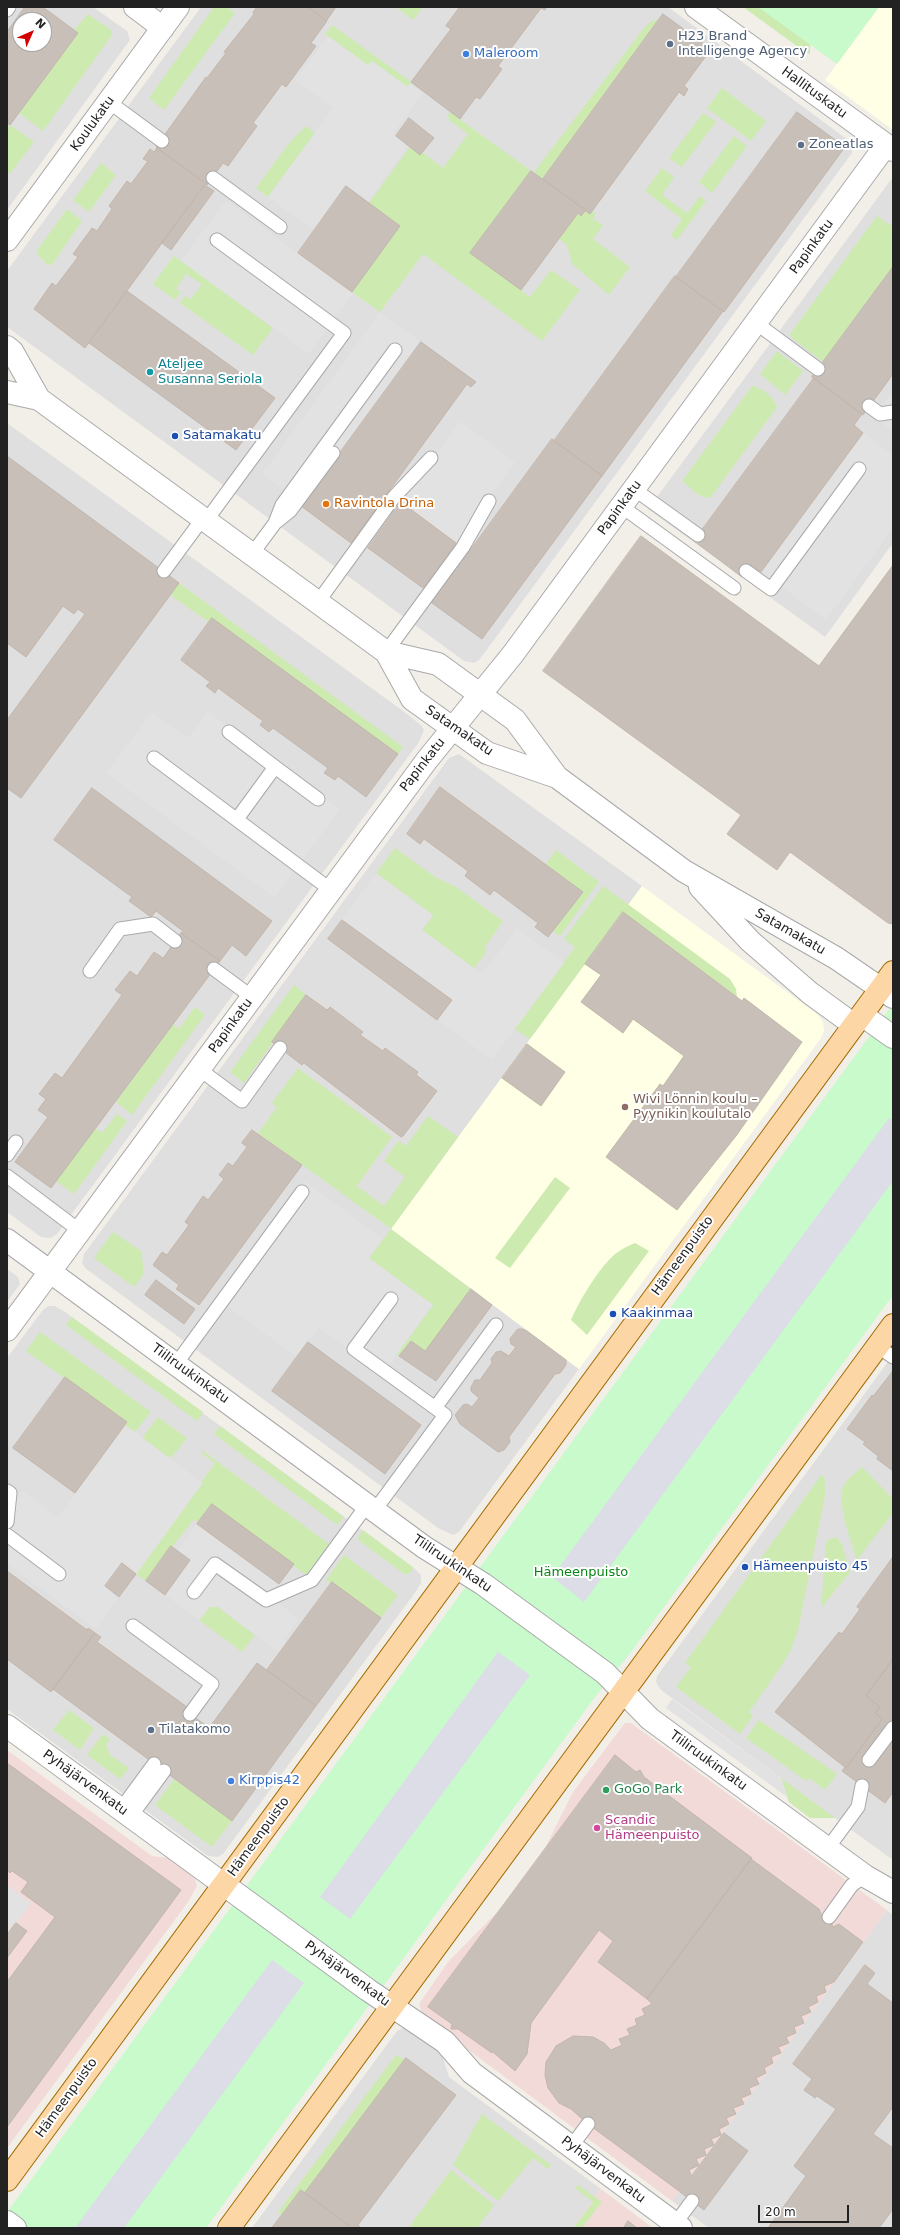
<!DOCTYPE html>
<html>
<head>
<meta charset="utf-8">
<style>
  body { margin:0 }
  #map { position:relative; width:900px; height:2235px; overflow:hidden; background:#f2efe9; font-family:"DejaVu Sans",sans-serif }
  canvas { display:block }
  .frame { position:absolute; inset:0; border:8px solid #222; pointer-events:none }
  .north { position:absolute; left:12px; top:12px; width:40px; height:40px; box-sizing:border-box; background:#fff; border:1px solid #a7a7a7; border-radius:50%; rotate:45deg; font-size:11px; font-weight:700; line-height:16px; text-align:center; color:#222 }
  .north::after { content:''; display:block; margin:auto; width:14px; height:18px; background:#d40000; clip-path:polygon(50% 0,100% 100%,50% 72%,0 100%) }
  .scale { position:absolute; left:758px; top:2205px; width:91px; height:18px; box-sizing:border-box; border:2px solid #222; border-top:0; padding-left:5px; font-size:12px; line-height:14px; white-space:nowrap; color:#222; -webkit-text-stroke:3px #fff; paint-order:stroke }
</style>
</head>
<body>
<div id="map">
<canvas width="900" height="2235"></canvas>
<div class="frame"></div>
<div class="north">N</div>
<div class="scale">20 m</div>
</div>
<script>
const c = document.querySelector('canvas').getContext('2d');
c.lineJoin = 'round';
function fill(path, color) {
  c.fillStyle = color;
  c.fill(path, 'evenodd');
}
function trace(path, color, width, dash) {
  c.strokeStyle = color;
  c.lineWidth = width;
  c.lineCap = dash ? 'butt' : 'round';
  c.setLineDash(dash || []);
  c.stroke(path);
}
function write(font, color, halo, rows, align = 'center') {
  c.font = font + ' "DejaVu Sans",sans-serif';
  c.lineWidth = 4;
  c.setLineDash([]);
  c.textBaseline = 'middle';
  c.strokeStyle = halo;
  c.fillStyle = color;
  for (const [text, x, y, turn = 0] of rows) {
    c.save();
    c.translate(x, y);
    c.rotate((+turn || 0) * Math.PI / 180);
    c.textAlign = isNaN(turn) ? turn : align;
    if (halo) c.strokeText(text, 0, 0);
    c.fillText(text, 0, 0);
    c.restore();
  }
}
fill(new Path2D(`
  M7,7H93L127,31L130,40L7,210ZM20,20H44V44H20Z
  M201,7H668L852,143V153L494,640L479,660L474,663L464,661L7,327V271Z
  M893,177V543L825,637L648,509Z
  M7,423L403,711L422,726L424,730L419,742L57,1234L50,1238L41,1237L7,1212Z
  M459,754L642,886L391,1229L579,1369L459,1532L453,1535L438,1528L85,1268L82,1263L84,1254L449,758Z
  M7,1269L18,1277L20,1284L7,1302Z
  M48,1306H55L65,1312L414,1568L421,1575V1583L417,1590L223,1854L218,1857L208,1856L200,1850L7,1709V1358L43,1310Z
  M893,1355V1860L835,1818H810L789,1802L781,1778L661,1690L656,1682L657,1676Z
  M887,1910L893,1915V2228H709L672,2201Z
  M405,2027L440,2049L449,2077L601,2189L573,2228H252L397,2031Z`), '#e0dfdf');
fill(new Path2D(`
  M625,1723H631L635,1726L887,1910L672,2201L428,2020L422,2013L419,2004L448,1962L499,1910L546,1846L573,1792Z
  M7,1750L152,1856L168,1858L185,1870L195,1879L197,1886L188,1902L7,2148Z
  M601,2189L653,2228H573Z`), '#f2dad9');
fill(new Path2D(`
  M879,7H893V130L825,80Z
  M642,886L817,1014L823,1022L824,1031L821,1038L579,1369L391,1229Z`), '#ffffe5');
fill(new Path2D(`
  M214,7H227L235,13L164,110L149,98Z
  M396,7H423L413,20Z
  M743,7H811L810,54L805,52Z
  M88,14L111,30L112,35L43,131L19,113L78,33L74,30Z
  M659,19L543,179L534,172L644,28L652,21Z
  M332,25L411,82L408,87L372,61L368,66L325,34Z
  M722,88L766,121L751,141L707,108Z
  M450,112L531,171L471,253L530,297L551,270L580,290L542,341L423,254L380,312L352,292L400,226L369,203L410,147L422,152L443,168L468,134L449,120L448,115Z
  M703,113L716,122L682,167L669,158Z
  M10,125L34,142L10,174L7,172V129Z
  M306,126L315,133L268,197L256,188L290,142Z
  M734,136L747,146L712,193L699,182Z
  M101,163L116,175L89,212L73,200Z
  M662,168L674,177L662,195L687,213L700,196L706,201L677,240L671,235L682,219L645,191Z
  M67,209L82,221L52,265L47,264L37,254L38,249Z
  M586,210L592,211L596,214L593,219L603,225L593,239L630,267L609,295L572,264L567,245L559,239L578,213L581,216Z
  M877,216L893,227V267L823,362L793,339L790,334Z
  M174,256L273,328L253,355L180,303L185,296L191,299L202,284L186,274L176,289L181,292L175,300L153,284Z
  M777,351L803,371L785,395L760,374Z
  M752,386C761,387 775,398 777,407L711,497L706,498L697,494L682,481Z
  M179,583L403,747L398,754L170,595Z
  M395,848L435,877L456,887L503,921L485,947V954L474,968L422,930L433,915L376,873Z
  M556,850L599,882L560,936L553,931L583,892L546,864Z
  M603,886L730,979L736,989L737,997L623,912L530,1039L515,1029L575,947L564,939Z
  M294,985L306,995L244,1083L230,1072Z
  M195,1007L205,1015L132,1115L116,1102L173,1024L179,1029Z
  M298,1068L392,1137L357,1186L384,1206L405,1177L384,1161L398,1141L406,1146L428,1116L458,1137L391,1229L471,1289L425,1351L411,1341L399,1356L397,1354L433,1305L369,1258L391,1229L258,1133L277,1107L272,1103Z
  M117,1114L127,1121L74,1194L56,1181L95,1128L102,1133Z
  M555,1177L570,1188L510,1268L495,1258Z
  M113,1232L141,1251L144,1274L134,1287L94,1258Z
  M635,1243L649,1251L587,1335L571,1320C579,1301 603,1260 621,1250C625,1247 630,1245 635,1243Z
  M72,1317L203,1412L197,1421L66,1325Z
  M40,1332L151,1412L135,1432L125,1425L127,1422L26,1351Z
  M158,1417L187,1438L172,1457H168L142,1438Z
  M220,1426L344,1517L337,1525L214,1434Z
  M203,1451L329,1544L306,1575L212,1504L198,1522L194,1519L146,1581L136,1574L215,1463L201,1453Z
  M862,1467L893,1499V1513L857,1560C852,1542 836,1504 843,1487C847,1479 855,1473 862,1467Z
  M822,1474L825,1480V1496L798,1630L791,1650L780,1668L749,1712L753,1716L740,1734L676,1687L691,1667L685,1663Z
  M363,1530L414,1568L409,1574H404L357,1539Z
  M836,1537L842,1544L850,1572L821,1608L826,1544L828,1540Z
  M344,1555L398,1595L381,1618L332,1582L331,1583L326,1580Z
  M210,1607H218L255,1635L242,1652L199,1620Z
  M69,1710L94,1728L80,1750L53,1730Z
  M759,1720L837,1774L825,1790L809,1778L806,1781L746,1738Z
  M103,1734L110,1739L106,1745L110,1755L129,1768L120,1779L87,1755Z
  M781,1778L835,1818H810L789,1802Z
  M174,1779L232,1821L212,1847L155,1805Z
  M396,2055L405,2060L305,2193L301,2190L282,2215L278,2212Z
  M482,2114L551,2165L548,2169L533,2158L498,2201L453,2165Z
  M451,2170L494,2205L477,2228H411L409,2227Z
  M578,2185L602,2202L582,2228H573L593,2202L575,2188Z`), '#cdebb0');
fill(new Path2D(`
  M758,7H879L837,64Z
  M893,1004V1295L631,1652L595,1697L206,2228H7V2212L22,2192Z`), '#c8facc');
fill(new Path2D(`
  M328,36L368,65L372,61L407,87L410,84L423,93L393,134L408,146L368,202L346,187L314,230L268,197L333,108L295,80Z
  M226,200L353,294L309,354L181,261Z
  M380,312L421,342L302,504L262,474Z
  M893,390V431L874,417Z
  M460,421L515,462L456,543L401,502Z
  M863,433L893,455V528L826,620L761,572Z
  M207,711L340,809L275,898L106,773L152,712L188,738Z
  M376,873L433,915L422,930L482,974L517,928L564,963L492,1060L328,939Z
  M305,1181L383,1239L369,1258L433,1305L382,1374L319,1328L297,1357L218,1300Z
  M125,1425L203,1483L96,1629L7,1564V1508L21,1490L58,1517Z
  M197,1524L279,1584L270,1597L299,1619L284,1640L287,1643L279,1653L218,1607H210L199,1620L165,1595L190,1561L177,1551Z
  M672,1699L781,1778L787,1797L666,1708Z
  M7,1885L31,1903L7,1935Z`), '#e2e2e2');
fill(new Path2D(`
  M889,1118L893,1121V1181L584,1602L552,1577Z
  M498,1652L530,1675L350,1919L320,1897Z
  M272,1960L304,1983L124,2228H75Z`), '#dddde8');
const building = new Path2D(`
  M25,7H43L78,33L10,125L7,123V32ZM20,20H44V44H20Z
  M257,7H308L327,21L311,43L316,46L286,87L282,84L253,123L257,126L228,166L223,163L207,185L156,147L206,77L207,78L226,53L224,52L254,14L253,13Z
  M308,7H336L327,20Z
  M460,7H547L545,10L541,8L498,66L502,69L480,99L476,97L460,119L411,82L451,29L446,26Z
  M663,14L711,49L684,86L688,89L684,96L679,92L590,214L543,179Z
  M797,112L845,147L724,312L676,277Z
  M409,118L434,138L420,155L396,136Z
  M157,148L206,183L85,348L34,309L52,283L56,286L62,278L78,257L73,254L92,228L97,231L112,209L109,206L127,181L131,184L148,161L143,159L150,149L154,152Z
  M531,171L586,210L581,216L578,213L521,290L470,253Z
  M205,185L214,191L171,250L162,243Z
  M346,186L400,226L352,292L298,253Z
  M893,267V374L863,415L812,377Z
  M675,276L723,311L602,476L554,441Z
  M127,291L275,398L236,450L89,343Z
  M421,342L476,382L471,387L467,384L351,543L301,506Z
  M814,378L862,414L854,425L863,433L761,572L751,565L742,577L694,541Z
  M552,439L602,476L482,639L432,603Z
  M7,456L179,583L21,798L7,788V720L85,614L78,609L74,614L63,606L26,657L7,643Z
  M401,502L456,543L423,588L368,548Z
  M641,536L819,666L893,565V924L888,923L790,852L777,870L727,834L741,815L543,671Z
  M212,618L398,754L366,797L338,776L335,780L324,773L328,768L273,728L269,732L260,725L263,721L218,688L215,693L206,686L210,682L181,660Z
  M440,787L583,892L548,937L535,927L538,923L494,890L490,895L465,876L468,871L424,839L420,844L407,834Z
  M92,788L272,921L246,956L232,945L220,961L181,933L183,931L156,911L151,917L129,901L132,897L54,840Z
  M623,912L742,1001L744,998L802,1042L736,1136L677,1210L606,1157L660,1084L663,1086L684,1056L633,1019L623,1033L581,1002L601,975L585,964Z
  M342,920L452,1000L437,1020L328,939Z
  M181,933L220,961L51,1188L15,1162L48,1117L38,1110L46,1099L39,1094L55,1073L62,1078L122,995L115,990L130,971L137,976L154,952L163,958Z
  M306,995L327,1010L330,1007L363,1032L360,1035L383,1051L385,1048L418,1072L416,1075L437,1091L403,1136L401,1137L304,1063L302,1065L272,1042Z
  M527,1044L565,1072L541,1106L502,1078Z
  M252,1130L302,1165L199,1305L176,1289L179,1285L153,1265L162,1252L167,1255L189,1225L185,1222L203,1196L208,1200L224,1179L219,1175L228,1163L233,1166L247,1147L242,1143Z
  M156,1280L195,1309L184,1324L145,1295Z
  M471,1289L492,1305L436,1381L399,1356L411,1341L425,1351Z
  M518,1329H522L527,1331L566,1360V1365L560,1373L555,1374L509,1437L510,1442L504,1450L498,1452L460,1424L455,1415L463,1405L467,1404L472,1407L479,1398L471,1391V1387L475,1380H480L492,1363L491,1359L496,1352L501,1351L509,1356L516,1347L511,1344L510,1339Z
  M308,1342L421,1425L385,1474L272,1391Z
  M893,1371V1471L877,1459L878,1456L863,1444L865,1442L847,1429L872,1395L873,1396Z
  M65,1377L127,1422L75,1493L13,1448Z
  M212,1504L294,1564L279,1584L197,1524Z
  M171,1546L190,1560L165,1595L146,1581Z
  M893,1557V1659L866,1696L880,1707L875,1713L882,1719L846,1768L775,1712L839,1632L842,1634L860,1609L857,1607Z
  M122,1563L136,1574L119,1597L105,1586Z
  M7,1571L87,1630L88,1628L95,1633L51,1692L7,1659Z
  M332,1582L381,1618L316,1706L267,1670Z
  M95,1633L101,1637L97,1642L187,1707L185,1710L209,1728L257,1663L316,1706L232,1821L53,1689Z
  M893,1659V1792L885,1803L842,1771L845,1767L846,1768L882,1719L875,1713L880,1707L866,1696Z
  M615,1755L636,1772L640,1770L644,1777L752,1858L647,1999L598,1962L613,1941L599,1930L531,2023L527,2054L515,2071L493,2052L492,2053L458,2029H451L452,2024L428,2007Z
  M7,1763L181,1890L7,2127V1982L55,1917L21,1892L28,1882L12,1871L10,1873L7,1870Z
  M751,1859L819,1909L823,1919L829,1917L833,1927L839,1924L863,1942L834,1982L824,1986L826,1992L816,1996L818,2002L808,2007L811,2012L801,2016L804,2023L794,2027L796,2033L786,2037L789,2043L778,2047L781,2053L771,2057L773,2063L764,2068L766,2073L756,2078L759,2084L749,2088L751,2094L741,2098L744,2104L733,2108L736,2114L726,2118L729,2124L719,2129L721,2135L711,2139L714,2145L704,2149L706,2155L696,2159L699,2165L689,2170L691,2175L679,2191L588,2124L571,2109L559,2103L548,2088L545,2075L546,2062L556,2046L573,2036L593,2037L604,2043L611,2050L622,2045L619,2039L630,2035L627,2029L637,2025L635,2019L645,2015L642,2009L652,2004L647,1999Z
  M16,1923L27,1931L7,1958V1935Z
  M865,1965L875,1973L867,1984L893,2003V2107L873,2134L893,2148V2209L879,2228H768L806,2176L794,2166L836,2109L817,2096L815,2098L804,2090L812,2079L793,2064Z
  M406,2058L456,2095L358,2225L361,2228H352L305,2193Z
  M724,2133L748,2151L704,2210L680,2192Z
  M301,2190L305,2193L352,2228H272Z
  M628,2221L637,2228H624Z`);
fill(building, '#c7bfb8');
trace(building, '#c4b6ab', 1);
const service = new Path2D(`
  M7,10L9,7
  M109,102L162,141
  M213,178L280,227
  M756,323L818,369
  M869,406L880,414L893,412
  M634,489L698,535
  M621,506L734,588
  M206,521L344,333L217,240
  M275,523L290,511L333,453
  M252,554L275,523L282,505L395,350
  M164,571L203,518
  M746,571L771,589L859,469
  M318,602L394,497L431,458
  M386,652L463,547L489,501
  M229,732L275,767L237,819
  M154,758L331,890
  M275,767L318,799
  M214,969L252,997
  M90,971L120,929L153,924L175,941
  M199,1069L242,1101L280,1048
  M7,1155L16,1142
  M7,1176L80,1231
  M877,1346L893,1357
  M176,1364L302,1192
  M435,1408L496,1325
  M7,1491L10,1493L7,1522
  M375,1510L445,1415L354,1349L391,1299
  M7,1535L59,1574
  M194,1592L215,1564L266,1600L312,1580L367,1505
  M133,1626L212,1684L190,1714
  M869,1760L893,1728
  M121,1809L154,1764
  M131,1816L164,1771
  M828,1848L858,1807L862,1786
  M829,1917L852,1885L865,1876
  M571,2147L588,2124
  M675,2224L692,2201`);
const minor = new Path2D(`
  M135,7L163,28
  M696,7L893,150
  M7,240L178,7
  M7,1240L424,1547L483,1584L605,1673L650,1719L865,1876L893,1892
  M7,1330L427,760L513,654L886,145
  M7,1726L368,1990L445,2042L472,2073L681,2228
  M7,2222L15,2228`);
const tertiary = new Path2D(`
  M7,347L12,351L39,399
  M7,392L39,399L386,652L438,664L515,720L557,777L684,871L836,958L893,997
  M386,652L412,699L487,753L557,777
  M700,887L750,941L810,993L854,1025
  M862,1015L893,1037`);
const primary = new Path2D(`
  M7,2180L893,972
  M229,2228L893,1325`);
trace(service, '#a9a9a9', 15);
trace(minor, '#a9a9a9', 24);
trace(tertiary, '#a9a9a9', 24);
trace(primary, '#a06b00', 24);
trace(service, '#fff', 13);
trace(minor, '#fff', 22);
trace(tertiary, '#fff', 22);
trace(primary, '#fcd6a4', 22);
for (const [x, y, r, color] of [
  [670,44,4,"#5c6f8a"],
  [466,54,4,"#3f7fe0"],
  [801,145,4,"#5c6f8a"],
  [150,372,4,"#0f9aa8"],
  [175,436,4,"#1a4fb4"],
  [326,504,4,"#e8710a"],
  [625,1107,4,"#8d6e63"],
  [613,1314,4,"#1a4fb4"],
  [745,1567,4,"#1a4fb4"],
  [151,1730,4,"#5c6f8a"],
  [231,1781,4,"#3f7fe0"],
  [606,1790,4,"#2e9e5b"],
  [597,1828,4,"#d1479c"]
]) {
  const dot = new Path2D();
  dot.arc(x, y, r, 0, 2 * Math.PI);
  c.fillStyle = color;
  c.fill(dot);
  trace(dot, '#fff', 1.5);
}
write('13px', '#4e5e75', '#fff', [
  ["H23 Brand",678,37],
  ["Intelligenge Agency",678,52],
  ["Zoneatlas",809,145],
  ["Tilatakomo",159,1730]
], 'left');
write('13px', '#366cbe', '#fff', [
  ["Maleroom",474,54],
  ["Kirppis42",239,1781]
], 'left');
write('13px', '#222', '#fff', [
  ["Hallituskatu",814,93,36],
  ["Koulukatu",93,124,-54],
  ["Papinkatu",812,247,-54],
  ["Papinkatu",620,508,-54],
  ["Satamakatu",459,731,34],
  ["Papinkatu",423,765,-52],
  ["Satamakatu",790,932,30],
  ["Papinkatu",231,1026,-54],
  ["Hämeenpuisto",683,1256,-54],
  ["Tiiliruukinkatu",190,1374,36],
  ["Tiiliruukinkatu",452,1564,34],
  ["Tiiliruukinkatu",708,1761,36],
  ["Pyhäjärvenkatu",85,1783,36],
  ["Hämeenpuisto",259,1837,-54],
  ["Pyhäjärvenkatu",347,1974,36],
  ["Hämeenpuisto",67,2098,-54],
  ["Pyhäjärvenkatu",603,2170,37]
]);
write('13px', '#0d838f', '#fff', [
  ["Ateljee",158,365],
  ["Susanna Seriola",158,380]
], 'left');
write('13px', '#164399', '#fff', [
  ["Satamakatu",183,436],
  ["Kaakinmaa",621,1314],
  ["Hämeenpuisto 45",753,1567]
], 'left');
write('13px', '#c56008', '#fff', [
  ["Ravintola Drina",334,504]
], 'left');
write('13px', '#785e54', '#fff', [
  ["Wivi Lönnin koulu –",633,1100],
  ["Pyynikin koulutalo",633,1115]
], 'left');
write('13px', '#0c8416', '#fff', [
  ["Hämeenpuisto",581,1573]
]);
write('13px', '#27864d', '#fff', [
  ["GoGo Park",614,1790]
], 'left');
write('13px', '#b23c85', '#fff', [
  ["Scandic",605,1821],
  ["Hämeenpuisto",605,1836]
], 'left');
</script>
</body>
</html>
